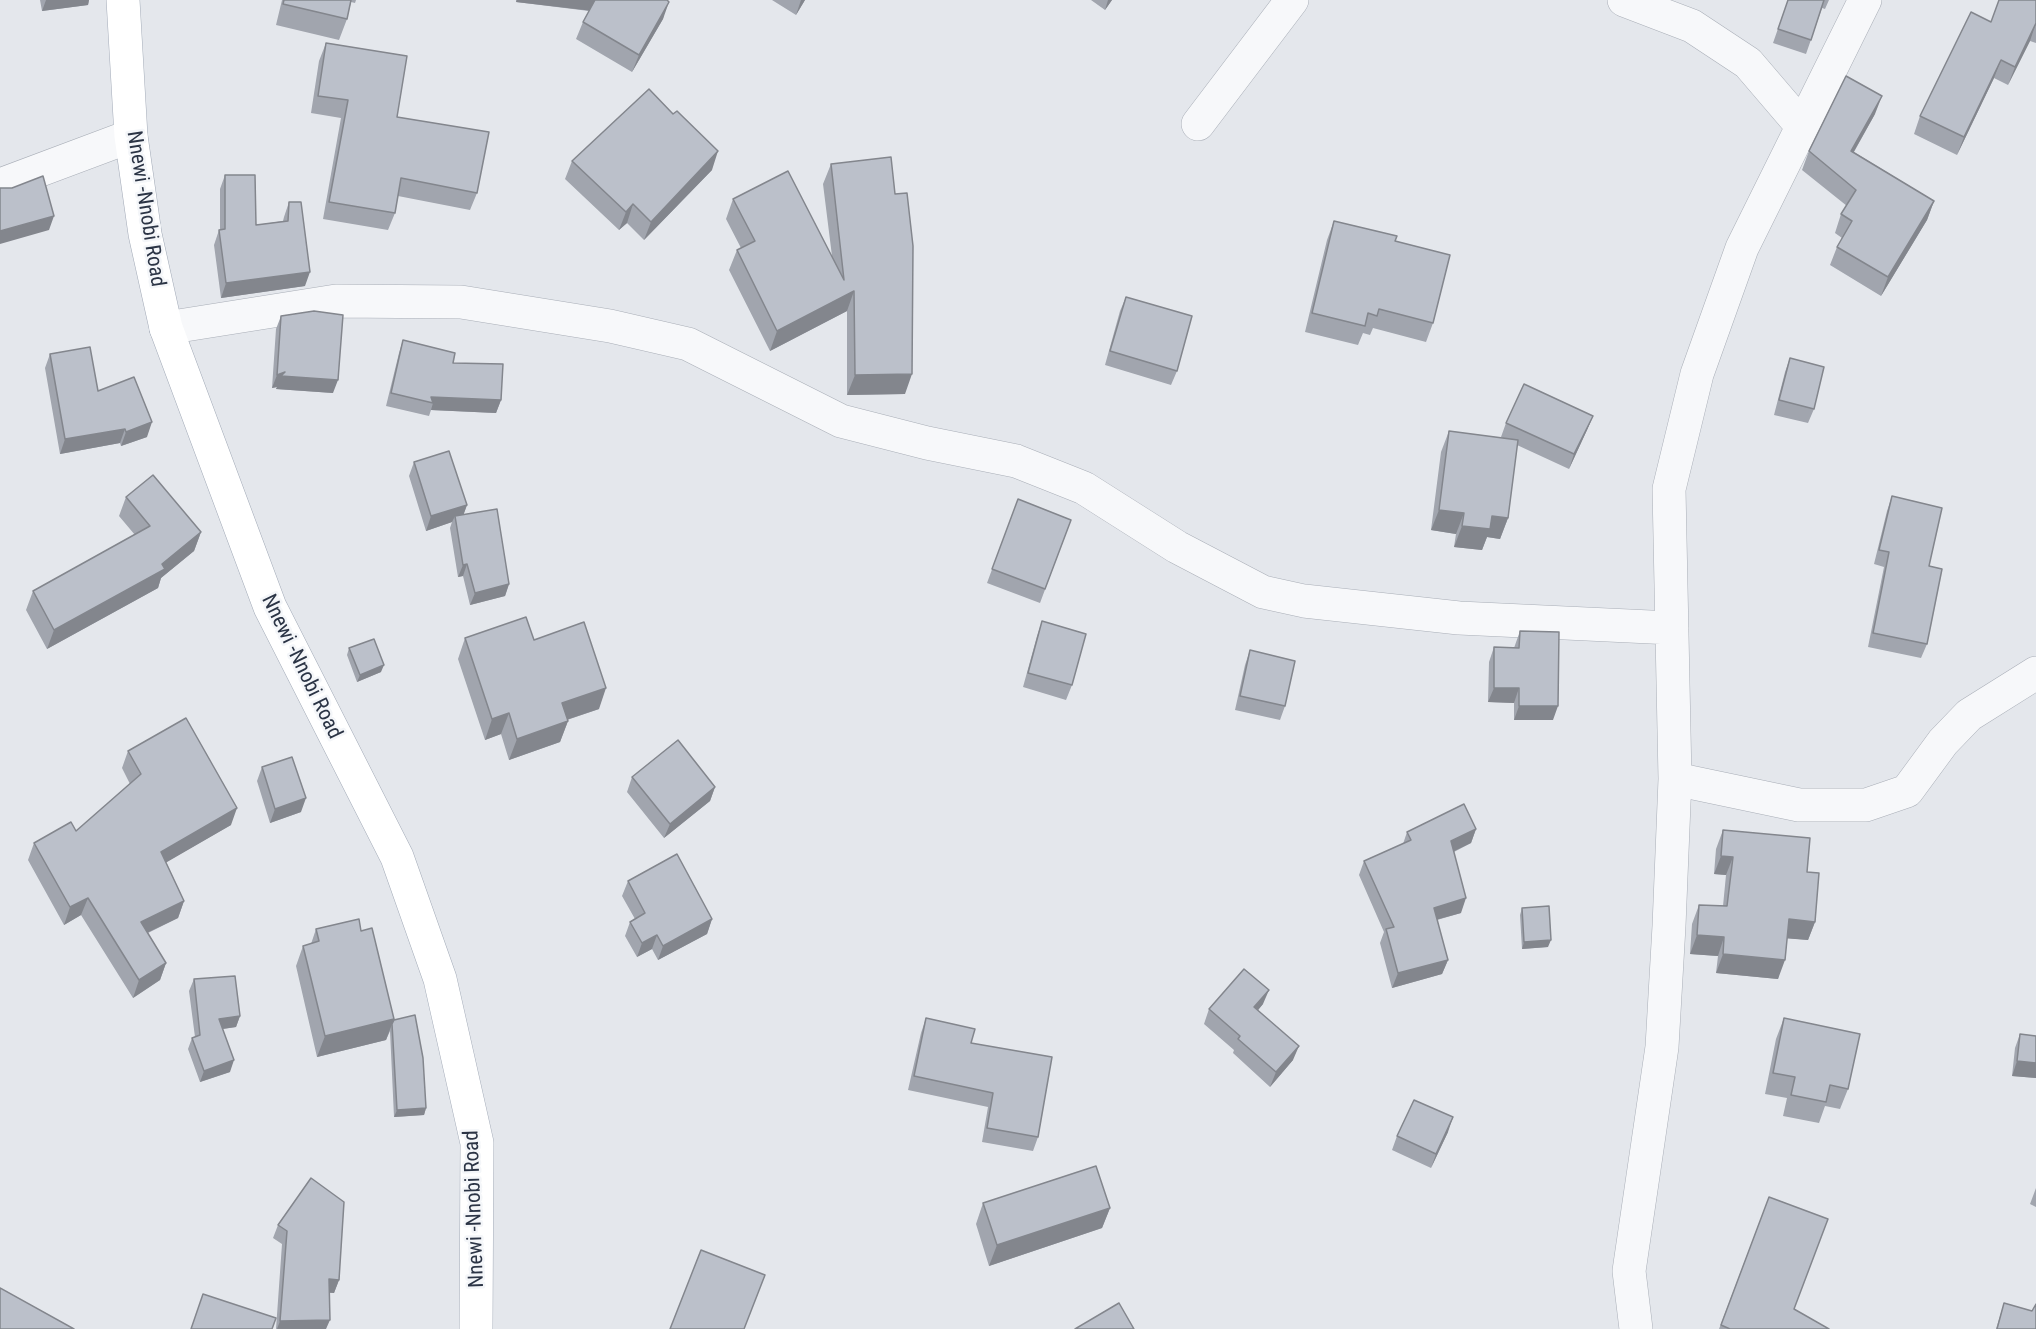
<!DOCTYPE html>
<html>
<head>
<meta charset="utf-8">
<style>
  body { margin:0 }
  canvas { display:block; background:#e4e7ec }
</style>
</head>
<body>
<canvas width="2036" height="1329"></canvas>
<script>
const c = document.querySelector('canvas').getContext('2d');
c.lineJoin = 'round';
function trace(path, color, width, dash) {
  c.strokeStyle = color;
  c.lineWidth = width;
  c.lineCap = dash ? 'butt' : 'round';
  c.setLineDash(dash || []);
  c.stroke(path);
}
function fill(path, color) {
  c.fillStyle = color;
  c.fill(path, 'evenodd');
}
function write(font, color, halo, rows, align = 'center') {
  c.font = font + ' "Roboto Condensed",sans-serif';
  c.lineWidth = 5;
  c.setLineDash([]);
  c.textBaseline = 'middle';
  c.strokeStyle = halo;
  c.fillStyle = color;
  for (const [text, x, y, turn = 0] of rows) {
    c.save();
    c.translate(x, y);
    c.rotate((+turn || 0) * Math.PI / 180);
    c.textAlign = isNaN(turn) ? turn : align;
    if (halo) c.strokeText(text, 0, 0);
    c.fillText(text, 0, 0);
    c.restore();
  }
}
const minor = new Path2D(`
  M1624,0L1692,26L1748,63L1801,125
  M1198,124L1292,0
  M0,185L131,136
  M166,328L336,301L461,302L610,326L688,344L841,421L927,443L1016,461L1084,488L1177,547L1263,592L1304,601L1459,618L1672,628
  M1675,779L1799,805H1866L1907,791L1943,742L1969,715L2036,673
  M1636,1329L1629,1271L1662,1047L1669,926L1675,779L1669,489L1697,374L1742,248L1865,0`);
const major = new Path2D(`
  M123,0L131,136L145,234L166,328L270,607L397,857L440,979L477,1143L476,1329`);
trace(minor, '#a9aeb7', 34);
trace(major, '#a3abb8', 34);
trace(minor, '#f7f8fa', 33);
trace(major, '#fff', 33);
fill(new Path2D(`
  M40,0H89L88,5L42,11Z
  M282,0H356L355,3L351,2L347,19L339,40L276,25Z
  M516,0H667L663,19L632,72L576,39L583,22L589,11L516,2Z
  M772,0H805L796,15Z
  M1091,0H1112L1105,10Z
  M1788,0H1829L1825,9L1822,8L1806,54L1773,43Z
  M2036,0V43L2030,41L2008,85L1994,78L1957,155L1914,134L1920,116L1991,22Z
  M326,43L397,117L477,193L470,210L398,196L395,213L388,230L323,219L341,118L311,113L319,61Z
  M1875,114L1854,152L1934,201L1927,220L1881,296L1830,265L1837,247L1842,238L1835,233L1841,214L1847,206L1802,170L1809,151Z
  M572,161L712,170L644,240L627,223L619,230L565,179Z
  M831,164L905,394L847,395V311L770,351L729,270L737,250L741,248L726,219L733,199L832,256L823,184Z
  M225,175L256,225L283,221L284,217L289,202L305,286L221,298L214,245L219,230H220V189Z
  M1334,221L1395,241L1433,323L1426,342L1373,328L1370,335L1363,333L1358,345L1305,332L1327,240Z
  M1126,297L1177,371L1171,385L1105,365L1120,311Z
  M281,316L333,393L276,389L277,387L272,388L276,329Z
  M403,340L453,363L501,400L496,413L431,410L429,416L386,406L399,353Z
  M50,354L98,391L147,437L121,446L120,443L60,454L45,368Z
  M1790,358L1814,409L1808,423L1774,415L1785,372Z
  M1593,416L1587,430L1569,469L1517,445L1508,518L1500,539L1487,537L1482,550L1454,547L1456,534L1431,530L1441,452L1449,431L1503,438L1501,437L1506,423Z
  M414,462L467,505L463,515L509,584L505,596L470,605L463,576L458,577L450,528L452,522L426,531L409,476Z
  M1892,496L1927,644L1921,658L1868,647L1884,567L1874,564L1887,511Z
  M126,497L201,532L194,551L161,578L158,588L47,649L26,610L33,591L135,535L119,516Z
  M1018,499L1071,520L1040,603L987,583Z
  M1042,621L1072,685L1066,700L1023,687L1037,636Z
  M1520,631L1553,720H1514V703L1488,702L1489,662L1494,647L1514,648Z
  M465,638L534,640L599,709L567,720L568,721L560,742L509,760L501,734L485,740L458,659Z
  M349,648L381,672L357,682L347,655Z
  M1250,650L1285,706L1280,720L1235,710L1245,665Z
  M128,751L231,825L166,862L184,901L178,918L148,933L166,963L160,980L133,998L81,915L64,925L28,860L34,843L76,831L130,784L122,768Z
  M262,767L301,812L270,823L257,781Z
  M632,777L715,787L710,801L664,838L627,792Z
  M1476,829L1471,843L1454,852L1461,913L1437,920L1448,960L1442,974L1392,988L1380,943L1384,932L1359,875L1364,861L1403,844L1407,832Z
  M1723,830L1807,872L1815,922L1808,940L1787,938L1778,979L1716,973L1718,956L1690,954L1692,924L1699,905L1723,906L1726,875L1714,874L1716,849Z
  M628,881L712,919L707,934L658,960L652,949L637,957L625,936L630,922L635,919L622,896Z
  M1522,908L1548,947L1522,949L1520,915Z
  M316,929L361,931L426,1108L424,1115L394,1117L390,1031L386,1040L317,1057L296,966L303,946L311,944Z
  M194,979L240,1016L236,1027L223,1029L230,1072L200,1082L188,1049L192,1038L195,1037L189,991Z
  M1263,1004L1258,1010L1293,1060L1270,1087L1233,1053L1234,1050L1204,1024L1209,1009Z
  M926,1018L971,1043L1038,1137L1033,1151L982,1142L988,1107L908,1090L921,1033Z
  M1784,1018L1848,1089L1840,1109L1825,1106L1819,1123L1783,1116L1787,1098L1765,1094L1776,1039Z
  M2020,1034L2036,1036V1078L2012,1076L2015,1048Z
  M1448,1132L1431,1168L1392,1150L1397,1136Z
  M311,1178L339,1280L334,1293H329L326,1329H276L282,1244L273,1238L278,1225Z
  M2036,1188V1207L2030,1204Z
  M1769,1197L1794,1310L1829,1329H1719Z
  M983,1203L1110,1208L1102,1228L989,1266L976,1224Z
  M2004,1303L2036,1329H1996Z`), '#a1a5ae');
fill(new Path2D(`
  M46,0H89L88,5L42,11Z
  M517,0H597L593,11L516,2Z
  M801,0H805L796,15Z
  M1108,0H1112L1105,10Z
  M669,2L663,19L632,72L639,55Z
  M2036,23L2030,41L2008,85L2015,67Z
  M2001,60L1994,78L1957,155L1964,137Z
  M1882,96L1875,114L1844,169L1851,151Z
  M718,151L712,170L644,240L651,222Z
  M1934,201L1927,220L1881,296L1888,277Z
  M633,204L627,223L619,230L626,212Z
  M54,216L49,230L0,244V231Z
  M310,272L305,286L221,298L226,283Z
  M854,291L847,311L770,351L777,331Z
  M285,372L338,380L333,393L276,389L277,387L272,388L277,375Z
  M912,374L905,394L847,395L855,375Z
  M431,397L501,400L496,413L431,410L433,403Z
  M1593,416L1587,430L1569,469L1574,454Z
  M152,422L147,437L121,446L126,432Z
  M125,429L120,443L60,454L65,439Z
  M467,505L462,519L455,516L452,522L426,531L431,516Z
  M1439,510L1464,513L1456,534L1431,530Z
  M1492,516L1508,518L1500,539L1487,537L1482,550L1454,547L1462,526Z
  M201,532L194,551L161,578L158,588L47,649L54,630L162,564Z
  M467,564L463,576L458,577L463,565Z
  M509,584L505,596L470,605L475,593Z
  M384,665L381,672L357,682L360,675Z
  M606,688L599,709L554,724L562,703Z
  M1494,688H1519L1514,703L1488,702Z
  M1519,706H1558L1553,720H1514Z
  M509,713L501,734L485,740L492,719Z
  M568,721L560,742L509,760L517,739Z
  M715,787L710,801L664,838L670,824Z
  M306,798L301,812L270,823L275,809Z
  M237,808L231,825L155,869L161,852Z
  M1476,829L1471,843L1446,855L1451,841Z
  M1721,856L1733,857L1726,875L1714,874Z
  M88,898L81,915L64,925L70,907Z
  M1466,898L1461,913L1428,922L1434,908Z
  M184,901L178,918L134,939L141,922Z
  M712,919L707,934L658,960L663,946Z
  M1789,919L1815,922L1808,940L1782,938Z
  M657,935L652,949L637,957L642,943Z
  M1697,935L1724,937L1718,956L1690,954Z
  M1551,940L1548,947L1522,949L1524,942Z
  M1723,954L1785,960L1778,979L1716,973Z
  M1448,960L1442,974L1392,988L1398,973Z
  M166,963L160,980L133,998L139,980Z
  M1269,990L1263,1004L1249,1021L1254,1007Z
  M240,1016L236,1027L215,1030L219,1019Z
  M394,1019L386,1040L317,1057L325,1036Z
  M1299,1046L1293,1060L1270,1087L1276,1072Z
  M234,1060L230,1072L200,1082L204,1071Z
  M2017,1061L2036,1063V1078L2012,1076Z
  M426,1108L424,1115L394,1117L397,1110Z
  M1453,1117L1448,1132L1431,1168L1436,1154Z
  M1110,1208L1102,1228L989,1266L997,1245Z
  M329,1279L339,1280L334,1293L325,1292Z
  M330,1320L326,1329H277L280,1321Z`), '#83868d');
const building = new Path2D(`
  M284,0H351L347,19L283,4Z
  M595,0H667L669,2L639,55L583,22Z
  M1788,0H1824L1811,40L1778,29Z
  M1999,0H2036V23L2015,67L2001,60L1964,137L1920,116L1971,12L1991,22Z
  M326,43L407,56L397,117L489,132L477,193L401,178L395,213L329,202L348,100L318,96Z
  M1846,76L1882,96L1851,151L1934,201L1888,277L1837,247L1852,221L1841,214L1856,190L1809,151Z
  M649,89L673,114L677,111L718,151L651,222L633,204L626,212L572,161Z
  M891,157L895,194L907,193L913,246L912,374L855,375L854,291L777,331L737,250L755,241L733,199L788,171L844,280L831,164Z
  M225,175H255L256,225L288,221L289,202H301L310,272L226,283L219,230L225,229Z
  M43,176L54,216L0,231V188H12Z
  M1334,221L1397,236L1395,241L1450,255L1433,323L1379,309L1377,316L1368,313L1365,326L1312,313Z
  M1126,297L1192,316L1177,371L1110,351Z
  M314,311L343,315L338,380L281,376L285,372L277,375L281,316Z
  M403,340L455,353L453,363L503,364L501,400L431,397L433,403L391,393Z
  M90,347L98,391L134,377L152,422L126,432L125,429L65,439L50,354Z
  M1790,358L1824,367L1814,409L1779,400Z
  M1524,384L1593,416L1574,454L1506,423Z
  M1449,431L1518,440L1508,518L1492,516L1490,529L1462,526L1464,513L1439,510Z
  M449,451L467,505L431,516L414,462Z
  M153,475L201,532L162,564L165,569L54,630L33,591L150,526L126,497Z
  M1892,496L1942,508L1929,566L1942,569L1927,644L1873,633L1889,552L1879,550Z
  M1018,499L1071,520L1045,589L992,569Z
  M497,509L509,584L475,593L467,564L463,565L455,516Z
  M526,617L534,640L584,622L606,688L562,703L568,721L517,739L509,713L492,719L465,638Z
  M1042,621L1086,634L1072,685L1028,673Z
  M1520,631L1559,632L1558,706H1519V688H1494V647L1519,648Z
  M374,639L384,665L360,675L349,648Z
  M1250,650L1295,661L1285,706L1240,696Z
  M186,718L237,808L161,852L184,901L141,922L166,963L139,980L88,898L70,907L34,843L71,822L76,831L141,774L128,751Z
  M678,740L715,787L670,824L632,777Z
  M292,757L306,798L275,809L262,767Z
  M1464,804L1476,829L1451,841L1466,898L1434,908L1448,960L1398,973L1386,929L1394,927L1364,861L1411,840L1407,832Z
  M1723,830L1810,838L1807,872L1819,873L1815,922L1789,919L1785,960L1723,954L1724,937L1697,935L1699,905L1727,906L1733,857L1721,856Z
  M677,854L712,919L663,946L657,935L642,943L630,922L645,913L628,881Z
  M1549,906L1551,940L1524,942L1522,908Z
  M359,919L361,931L372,928L394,1019L325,1036L303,946L319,941L316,929Z
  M1244,969L1269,990L1254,1007L1299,1046L1276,1072L1238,1039L1240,1036L1209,1009Z
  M235,976L240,1016L219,1019L234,1060L204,1071L192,1038L200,1035L194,979Z
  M415,1015L423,1058L426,1108L397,1110L392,1024L394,1020Z
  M926,1018L975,1029L971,1043L1052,1057L1038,1137L987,1128L993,1093L914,1076Z
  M1784,1018L1860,1034L1848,1089L1830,1085L1826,1102L1791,1095L1795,1077L1773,1073Z
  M2020,1034L2036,1036V1063L2017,1061Z
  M1414,1100L1453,1117L1436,1154L1397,1136Z
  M1096,1166L1110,1208L997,1245L983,1203Z
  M311,1178L344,1202L339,1280L329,1279L330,1320L280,1321L287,1231L278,1225Z
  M1769,1197L1828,1219L1794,1309L1829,1329H1730L1721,1325Z
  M701,1250L765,1275L744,1329H670Z
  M0,1288L74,1329H0Z
  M203,1294L276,1318L272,1329H191Z
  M1119,1303L1134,1329H1075Z
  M2004,1303L2032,1311L2036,1304V1329H1997Z`);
fill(building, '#bbc0ca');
trace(building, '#83868d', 1.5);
write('21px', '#2b3445', '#f4f6f9', [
  ["Nnewi -Nnobi Road",145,209,81],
  ["Nnewi -Nnobi Road",301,667,64],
  ["Nnewi -Nnobi Road",475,1209,-92]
]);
</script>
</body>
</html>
